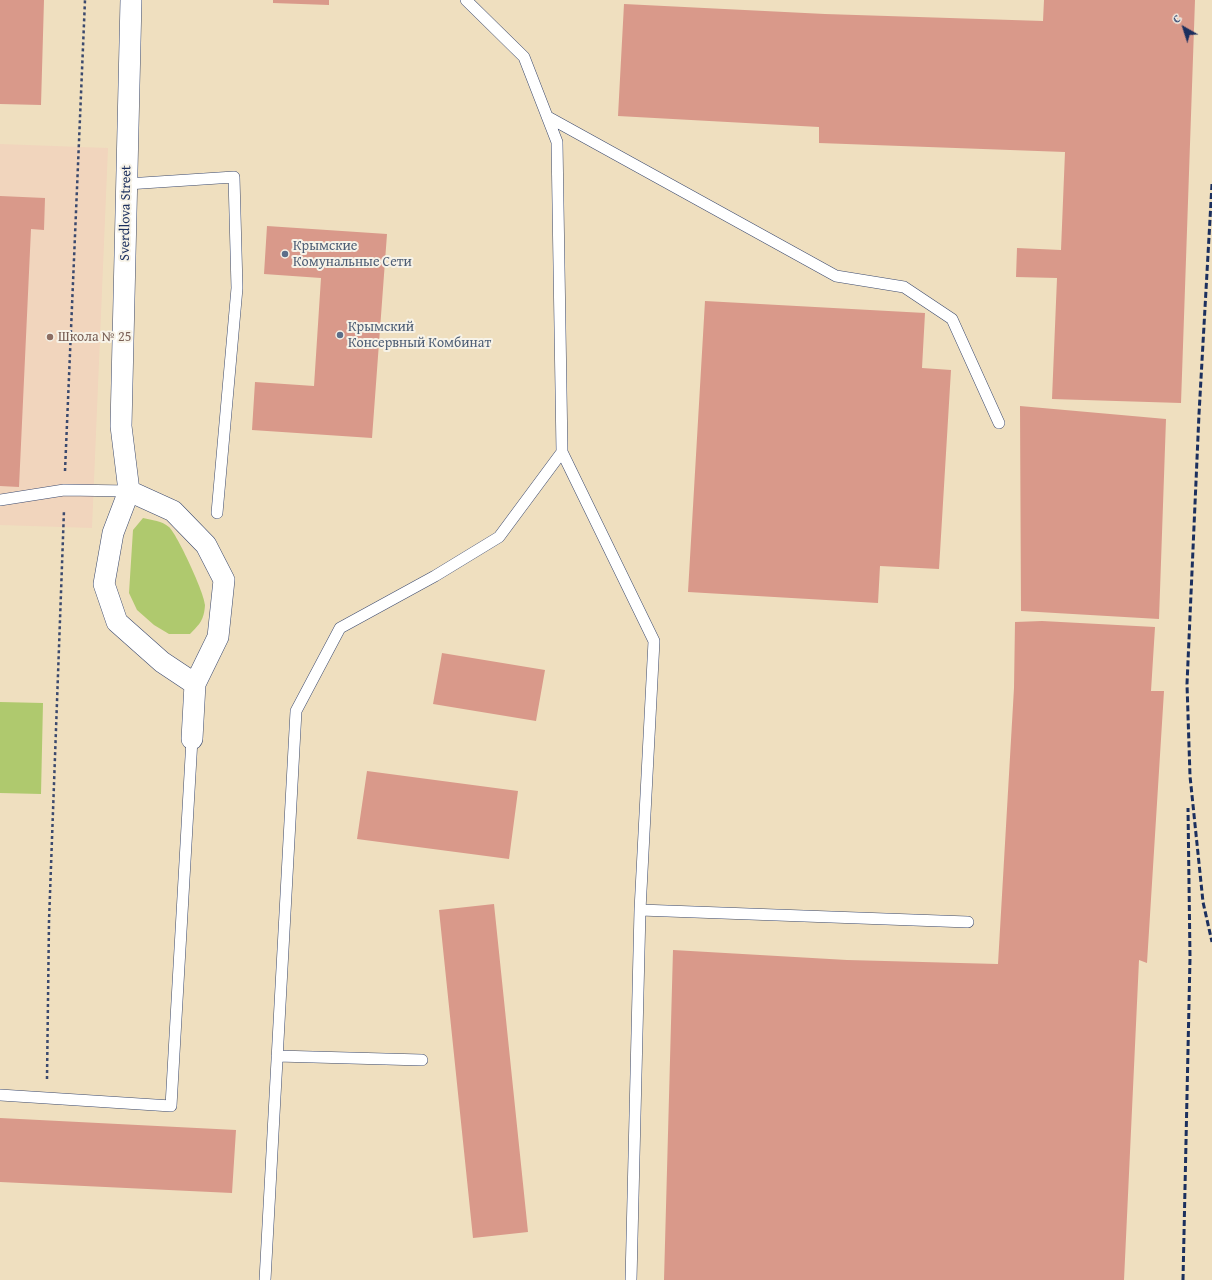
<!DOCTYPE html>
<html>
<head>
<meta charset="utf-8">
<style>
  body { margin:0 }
  #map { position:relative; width:1212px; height:1280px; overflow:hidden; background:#efdfbf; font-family:"Gentium Book Plus",serif }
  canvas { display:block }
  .north { position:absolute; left:1164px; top:8px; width:40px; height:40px; -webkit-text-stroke:3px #f7f3e8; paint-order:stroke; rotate:321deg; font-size:11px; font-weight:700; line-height:16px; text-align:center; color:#1b2f5e }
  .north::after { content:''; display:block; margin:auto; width:14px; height:18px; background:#1b2f5e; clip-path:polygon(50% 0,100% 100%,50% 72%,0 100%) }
</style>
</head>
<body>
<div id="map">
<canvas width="1212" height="1280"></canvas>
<div class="north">С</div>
</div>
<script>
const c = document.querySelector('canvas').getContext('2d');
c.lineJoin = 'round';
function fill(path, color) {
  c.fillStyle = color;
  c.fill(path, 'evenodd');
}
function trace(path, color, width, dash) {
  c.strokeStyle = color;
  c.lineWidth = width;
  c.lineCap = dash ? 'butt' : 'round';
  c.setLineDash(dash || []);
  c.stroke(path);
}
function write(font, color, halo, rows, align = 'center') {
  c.font = font + ' "Gentium Book Plus",serif';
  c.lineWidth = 4;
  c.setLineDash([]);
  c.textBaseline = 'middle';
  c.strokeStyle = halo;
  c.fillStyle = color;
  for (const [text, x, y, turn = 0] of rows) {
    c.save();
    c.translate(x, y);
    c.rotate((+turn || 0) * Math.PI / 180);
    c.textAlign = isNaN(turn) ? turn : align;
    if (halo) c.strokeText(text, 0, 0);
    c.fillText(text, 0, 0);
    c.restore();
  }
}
fill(new Path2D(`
  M0,144L108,148L92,528L0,525Z`), '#f1d5bd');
fill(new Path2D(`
  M143,518C152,520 162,521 169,527C177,534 205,594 205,605C204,620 200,624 190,634H169L154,625L137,610L129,593L133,530Z
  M0,702L43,703L41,794L0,793Z`), '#afc96e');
fill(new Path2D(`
  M0,0H44L41,105L0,104Z
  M273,0H329V5L273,3Z
  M1044,0H1195L1181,403L1052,399L1057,278L1016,277L1017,248L1061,250L1065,152L819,143V127L618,116L624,4L825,14L1043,21Z
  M0,196L45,198L44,230L31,229L19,487L0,486Z
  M267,226L387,234L372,438L252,430L255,382L314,386L321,278L264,274Z
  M705,301L925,313L922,368L951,370L939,569L880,566L878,603L688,592Z
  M1020,406L1166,419L1159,619L1021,611Z
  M1042,621L1155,627L1151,691H1164L1147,963L1139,960L1124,1280H664L673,950L847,960L998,964L1014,688L1015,622Z
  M442,653L545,670L536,721L433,704Z
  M367,771L518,791L509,859L357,839Z
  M494,904L528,1232L473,1238L439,910Z
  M0,1118L236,1130L232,1193L0,1182Z`), '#d9998a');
const service = new Path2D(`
  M548,117L836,276L904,287L952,319L999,423
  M127,184L234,177L237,288L217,513
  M562,452L654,641L640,910
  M0,500L64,490L129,491
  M277,1056L422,1060
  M0,1095L171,1106L192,739
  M265,1280L296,711L340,628L435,576L499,537L562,452L557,142L524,57L466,0
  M631,1280L640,910L968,922`);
const minor = new Path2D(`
  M131,0L121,426L129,491L113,533L104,584L117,622L162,662L195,684
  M129,491L173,511L206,545L224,580L218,637L195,684L192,739`);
trace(service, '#3b496d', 12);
trace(minor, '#3b496d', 22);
trace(new Path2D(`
  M65,471L85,0
  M47,1079L49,921L64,510`), '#3b496d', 2.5, [3, 3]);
trace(service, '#fff', 11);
trace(minor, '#fff', 21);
trace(new Path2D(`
  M1212,184L1199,414L1187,684L1190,776L1203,902L1212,942
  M1183,1280L1190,958L1188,808`), '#1b2f5e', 3, [6, 3]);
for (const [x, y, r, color] of [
  [285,254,4,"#5c6f8a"],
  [340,335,4,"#5c6f8a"],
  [50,337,4,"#8d6e63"]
]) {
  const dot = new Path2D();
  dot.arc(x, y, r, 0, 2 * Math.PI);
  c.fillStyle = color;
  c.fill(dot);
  trace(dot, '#f7f3e8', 1.5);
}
write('14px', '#1b2f5e', '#f7f3e8', [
  ["Sverdlova Street",126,213,-89]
]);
write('14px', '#4e5e75', '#f7f3e8', [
  ["Крымские",293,246],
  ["Комунальные Сети",293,262],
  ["Крымский",348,327],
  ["Консервный Комбинат",348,343]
], 'left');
write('14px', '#785e54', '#f7f3e8', [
  ["Школа № 25",58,337]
], 'left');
</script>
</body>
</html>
